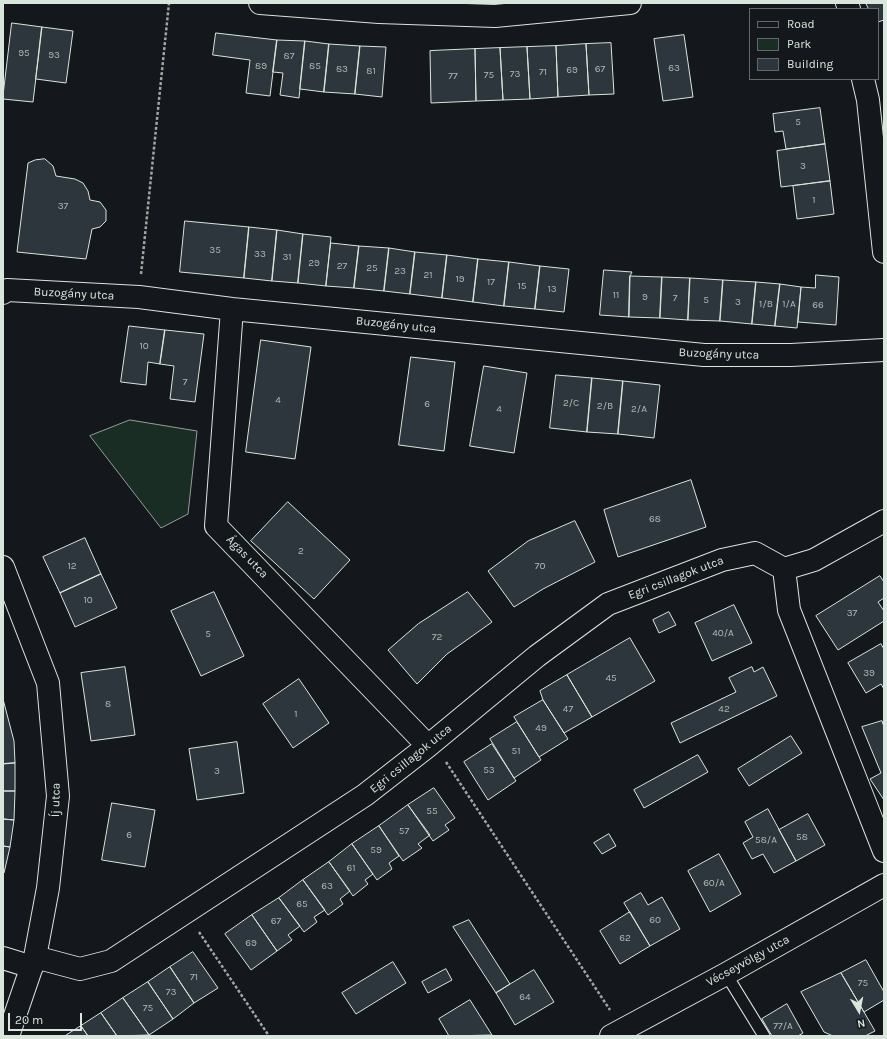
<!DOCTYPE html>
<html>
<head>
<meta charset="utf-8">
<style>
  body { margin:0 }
  #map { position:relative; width:887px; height:1039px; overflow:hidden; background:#14181c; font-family:Karla,sans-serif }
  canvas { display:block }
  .frame { position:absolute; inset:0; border:4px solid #d8e6dc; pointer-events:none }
  .legend { position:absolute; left:749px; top:8px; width:130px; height:72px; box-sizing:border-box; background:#14181c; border:1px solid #626a69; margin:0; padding:5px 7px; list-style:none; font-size:12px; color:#d8e6dc }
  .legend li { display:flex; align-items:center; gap:8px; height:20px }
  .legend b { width:20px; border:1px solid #626a69 }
  .north { position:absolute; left:839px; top:991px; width:40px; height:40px; -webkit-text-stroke:3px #14181c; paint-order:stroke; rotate:170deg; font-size:11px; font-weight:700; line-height:16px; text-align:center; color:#d8e6dc }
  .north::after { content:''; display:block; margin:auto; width:14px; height:18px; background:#d8e6dc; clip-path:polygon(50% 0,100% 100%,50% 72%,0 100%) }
  .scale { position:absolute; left:8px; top:1013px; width:74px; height:18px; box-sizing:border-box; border:2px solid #d8e6dc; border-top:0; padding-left:5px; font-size:12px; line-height:14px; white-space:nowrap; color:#d8e6dc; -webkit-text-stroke:3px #14181c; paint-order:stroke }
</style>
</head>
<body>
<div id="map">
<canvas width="887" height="1039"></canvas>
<div class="frame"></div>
<ul class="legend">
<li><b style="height:5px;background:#14181c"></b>Road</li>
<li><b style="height:11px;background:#1a2d24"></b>Park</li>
<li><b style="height:11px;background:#2c363c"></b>Building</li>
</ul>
<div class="north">N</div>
<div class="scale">20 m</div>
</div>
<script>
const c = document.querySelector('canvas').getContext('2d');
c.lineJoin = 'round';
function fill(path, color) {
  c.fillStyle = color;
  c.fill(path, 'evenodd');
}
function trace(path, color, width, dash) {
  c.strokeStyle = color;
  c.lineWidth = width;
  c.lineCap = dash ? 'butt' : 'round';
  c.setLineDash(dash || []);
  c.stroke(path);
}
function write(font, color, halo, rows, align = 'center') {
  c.font = font + ' Karla,sans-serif';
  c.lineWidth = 3;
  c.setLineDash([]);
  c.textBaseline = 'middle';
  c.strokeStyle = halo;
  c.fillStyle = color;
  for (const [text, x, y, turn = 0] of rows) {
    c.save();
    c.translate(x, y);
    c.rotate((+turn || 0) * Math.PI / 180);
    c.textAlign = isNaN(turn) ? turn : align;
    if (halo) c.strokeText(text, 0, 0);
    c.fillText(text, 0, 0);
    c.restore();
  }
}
const green = new Path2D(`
  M130,420L197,431L188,514L161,528L90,436Z`);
fill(green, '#1a2d24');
trace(green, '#939e99', 1);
const building = new Path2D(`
  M866,3H884V20L878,22V9H869Z
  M12,23L42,27L33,102L3,99Z
  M42,27L73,31L66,83L36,79Z
  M216,33L277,40L270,96L246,93L250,60L213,55Z
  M684,35L693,97L663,101L654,39Z
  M277,40L305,41L299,98L280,95L283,73L273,72Z
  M305,41L329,44L324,92L300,89Z
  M611,43L614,94L589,95L586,44Z
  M329,44L360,46L355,94L324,92Z
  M586,44L589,95L558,97L556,46Z
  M360,46L386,47L382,97L355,94Z
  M556,46L558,97L530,99L527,47Z
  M527,47L530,99L503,100L500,48Z
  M500,48L503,100L476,101L475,49Z
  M475,49L476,101L431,103L430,51Z
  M820,108L825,144L786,149L783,131L775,132L773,114Z
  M825,144L830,181L781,187L777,151Z
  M45,159L53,166L56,176L75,179L83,183L88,191L90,200L100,202L106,210V221L100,227L92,229L86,259L17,252L28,163L35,160Z
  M830,181L834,214L797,219L793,186Z
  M185,221L249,227L244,278L180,272Z
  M249,227L277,230L272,281L244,278Z
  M277,230L303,234L298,283L272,281Z
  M303,234L331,237L326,286L298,283Z
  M331,243L359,246L354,288L326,286Z
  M359,246L389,248L384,291L354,288Z
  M389,248L415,252L410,294L384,291Z
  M415,252L447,255L442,298L410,294Z
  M447,255L478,259L473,302L442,298Z
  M478,259L509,262L504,306L473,302Z
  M509,262L540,266L535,309L504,306Z
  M540,266L569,269L564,312L535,309Z
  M604,270L632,272L630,276L629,317L600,315Z
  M816,275L839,277L836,325L798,322L801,287L815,288Z
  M630,276L662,277L660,318L629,317Z
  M662,277L690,278L688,320L660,318Z
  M690,278L723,280L720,321L688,320Z
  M723,280L756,282L752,324L720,321Z
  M756,282L780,284L775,326L752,324Z
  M780,284L801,287L797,328L775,326Z
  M129,326L165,330L160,364L148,362L146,385L121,382Z
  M165,330L204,334L195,402L170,399L174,366L160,364Z
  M261,340L311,347L295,459L246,452Z
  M411,357L455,362L444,451L399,445Z
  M484,366L527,373L514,453L470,446Z
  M556,375L592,378L587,432L550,428Z
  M592,378L623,381L618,434L587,432Z
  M623,381L660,385L654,438L618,434Z
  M691,480L706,527L618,557L604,510Z
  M288,502L350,560L314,599L251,541Z
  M575,521L595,562L543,589L514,607L488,571L528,541Z
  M85,538L101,574L60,593L43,557Z
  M101,574L117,608L75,627L60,593Z
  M880,576L884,582V598L878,602L884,611V621L838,650L816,616Z
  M214,592L244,656L201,676L171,611Z
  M468,592L492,622L447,654L417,684L388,650L418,624Z
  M734,605L752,643L712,661L695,623Z
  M669,612L676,625L659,633L653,620Z
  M630,638L655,681L592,717L567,675Z
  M881,644L884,649V689L881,684L866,693L848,663Z
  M125,667L135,735L91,741L81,673Z
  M752,667L754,672L763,667L777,696L680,743L671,723L736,692L729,678Z
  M567,675L592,717L564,733L543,700L540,691Z
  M299,679L329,723L293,748L263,704Z
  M3,699L14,741L15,763L3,764Z
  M543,700L568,739L539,757L514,717Z
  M882,721L884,727V800L870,779L881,773L862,727Z
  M517,722L541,760L514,778L490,739Z
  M791,736L802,753L749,786L738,769Z
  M237,742L244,793L197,800L189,749Z
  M492,744L516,781L488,800L464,762Z
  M698,755L708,772L644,808L634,790Z
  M15,763V791H3V764Z
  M434,788L455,818L445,825L449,830L433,841L408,805Z
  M3,791H15L14,820L3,819Z
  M112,803L155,810L145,867L102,860Z
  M408,805L430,835L418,844L422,848L403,861L379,826Z
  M768,809L796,861L774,873L763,854L752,859L743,843L753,837L745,822Z
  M808,814L825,845L796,861L779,830Z
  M3,819L14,820L10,847L3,846Z
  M379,826L399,856L389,863L392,869L377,880L352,844Z
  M609,834L616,846L602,854L594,843Z
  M352,844L373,874L365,880L368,884L353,896L329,862Z
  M3,846L10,847L4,873H3Z
  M719,854L741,894L710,912L688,871Z
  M329,862L350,891L340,899L343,904L328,915L303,880Z
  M303,880L325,910L314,917L317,922L304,932L279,898Z
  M641,893L648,905L662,897L680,929L650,946L624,903Z
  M279,898L300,926L288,935L292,940L277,951L252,915Z
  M630,912L650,946L620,964L600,931Z
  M252,915L277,951L251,970L225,934Z
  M469,920L510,984L496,993L453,927Z
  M193,952L218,988L194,1003L170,967Z
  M866,960L884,992V1000L864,1012L841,973Z
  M393,962L406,983L356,1014L342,993Z
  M170,967L194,1003L173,1019L148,982Z
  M446,969L452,980L428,993L422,982Z
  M534,970L554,1002L515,1025L496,993Z
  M841,973L864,1012L875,1031L865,1036H833L824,1032L801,992Z
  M148,982L173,1019L149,1035L123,998Z
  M123,998L149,1035L117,1036L101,1013Z
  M470,1000L492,1035L449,1036L439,1019Z
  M787,1004L803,1033L798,1036H772L762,1019Z
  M101,1013L117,1036H88L81,1026Z
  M81,1026L88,1036H65Z`);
fill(building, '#2c363c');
trace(building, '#d8e6dc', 1);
const service = new Path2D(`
  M726,974L764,1036`);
const minor = new Path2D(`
  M260,3L379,12L495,16L630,3
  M847,3L849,9
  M863,79L868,100L884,252
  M3,293L7,290L139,297L232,309L704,355H791L884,350
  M232,309L216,526L428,746
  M3,567L48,683L58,796L48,888L35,957L8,1036
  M784,569L789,610L884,851
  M35,957L80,969L111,961L365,795L428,746L537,656L608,604L722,560L755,553L784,569L814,560L884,521
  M3,958L32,967`);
const secondary = new Path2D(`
  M611,1036L726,974L884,885`);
trace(service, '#d8e6dc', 13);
trace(minor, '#d8e6dc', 24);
trace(secondary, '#d8e6dc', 24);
trace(new Path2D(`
  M141,274L169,3
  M446,762L610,1010
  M199,932L269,1036`), '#9da8a2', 2.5, [3, 2]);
trace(service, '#14181c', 11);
trace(minor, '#14181c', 22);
trace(secondary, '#14181c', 22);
write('10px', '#adbab4', null, [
  ["95",24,53],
  ["93",54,55],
  ["87",289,56],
  ["89",261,66],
  ["85",315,66],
  ["63",674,68],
  ["83",342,69],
  ["67",600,69],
  ["69",572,70],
  ["81",371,71],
  ["71",543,72],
  ["73",515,74],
  ["75",489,75],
  ["77",453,76],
  ["5",798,122],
  ["3",803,166],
  ["1",814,200],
  ["37",63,206],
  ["35",215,250],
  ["33",260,254],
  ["31",287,257],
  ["29",314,263],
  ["27",342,266],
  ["25",372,268],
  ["23",400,271],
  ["21",428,275],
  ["19",460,279],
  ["17",491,282],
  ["15",522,286],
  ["13",552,289],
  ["11",616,295],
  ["9",645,297],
  ["7",675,298],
  ["5",706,300],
  ["3",738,302],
  ["1/B",766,304],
  ["1/A",789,304],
  ["66",818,305],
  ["10",144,346],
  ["7",185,382],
  ["4",278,400],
  ["2/C",571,403],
  ["6",427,404],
  ["2/B",605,406],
  ["4",499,409],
  ["2/A",639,409],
  ["68",655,519],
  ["2",301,551],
  ["12",72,566],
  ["70",540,566],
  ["10",88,600],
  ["37",852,613],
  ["40/A",723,633],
  ["5",208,634],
  ["72",437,637],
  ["39",869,673],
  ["45",611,678],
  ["8",108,704],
  ["47",568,709],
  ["42",724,709],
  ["1",296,714],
  ["49",541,728],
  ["51",516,751],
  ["53",489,770],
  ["3",217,771],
  ["55",432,811],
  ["57",404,831],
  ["6",129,835],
  ["58",802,837],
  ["58/A",766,840],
  ["59",376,850],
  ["61",351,868],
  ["60/A",714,883],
  ["63",327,886],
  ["65",302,904],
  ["60",655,920],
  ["67",276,921],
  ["62",625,938],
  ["69",251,943],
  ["71",194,977],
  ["75",863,983],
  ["73",171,992],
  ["64",525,997],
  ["75",148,1008],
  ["77/A",783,1026]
]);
write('12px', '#d8e6dc', '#14181c', [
  ["Buzogány utca",74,294,3],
  ["Buzogány utca",396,325,6],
  ["Buzogány utca",719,354,2],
  ["Ágas utca",247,557,46],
  ["Egri csillagok utca",676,578,-21],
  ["Egri csillagok utca",411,759,-39],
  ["Íj utca",56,800,-89],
  ["Vécseyvölgy utca",748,961,-29]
]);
</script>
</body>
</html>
